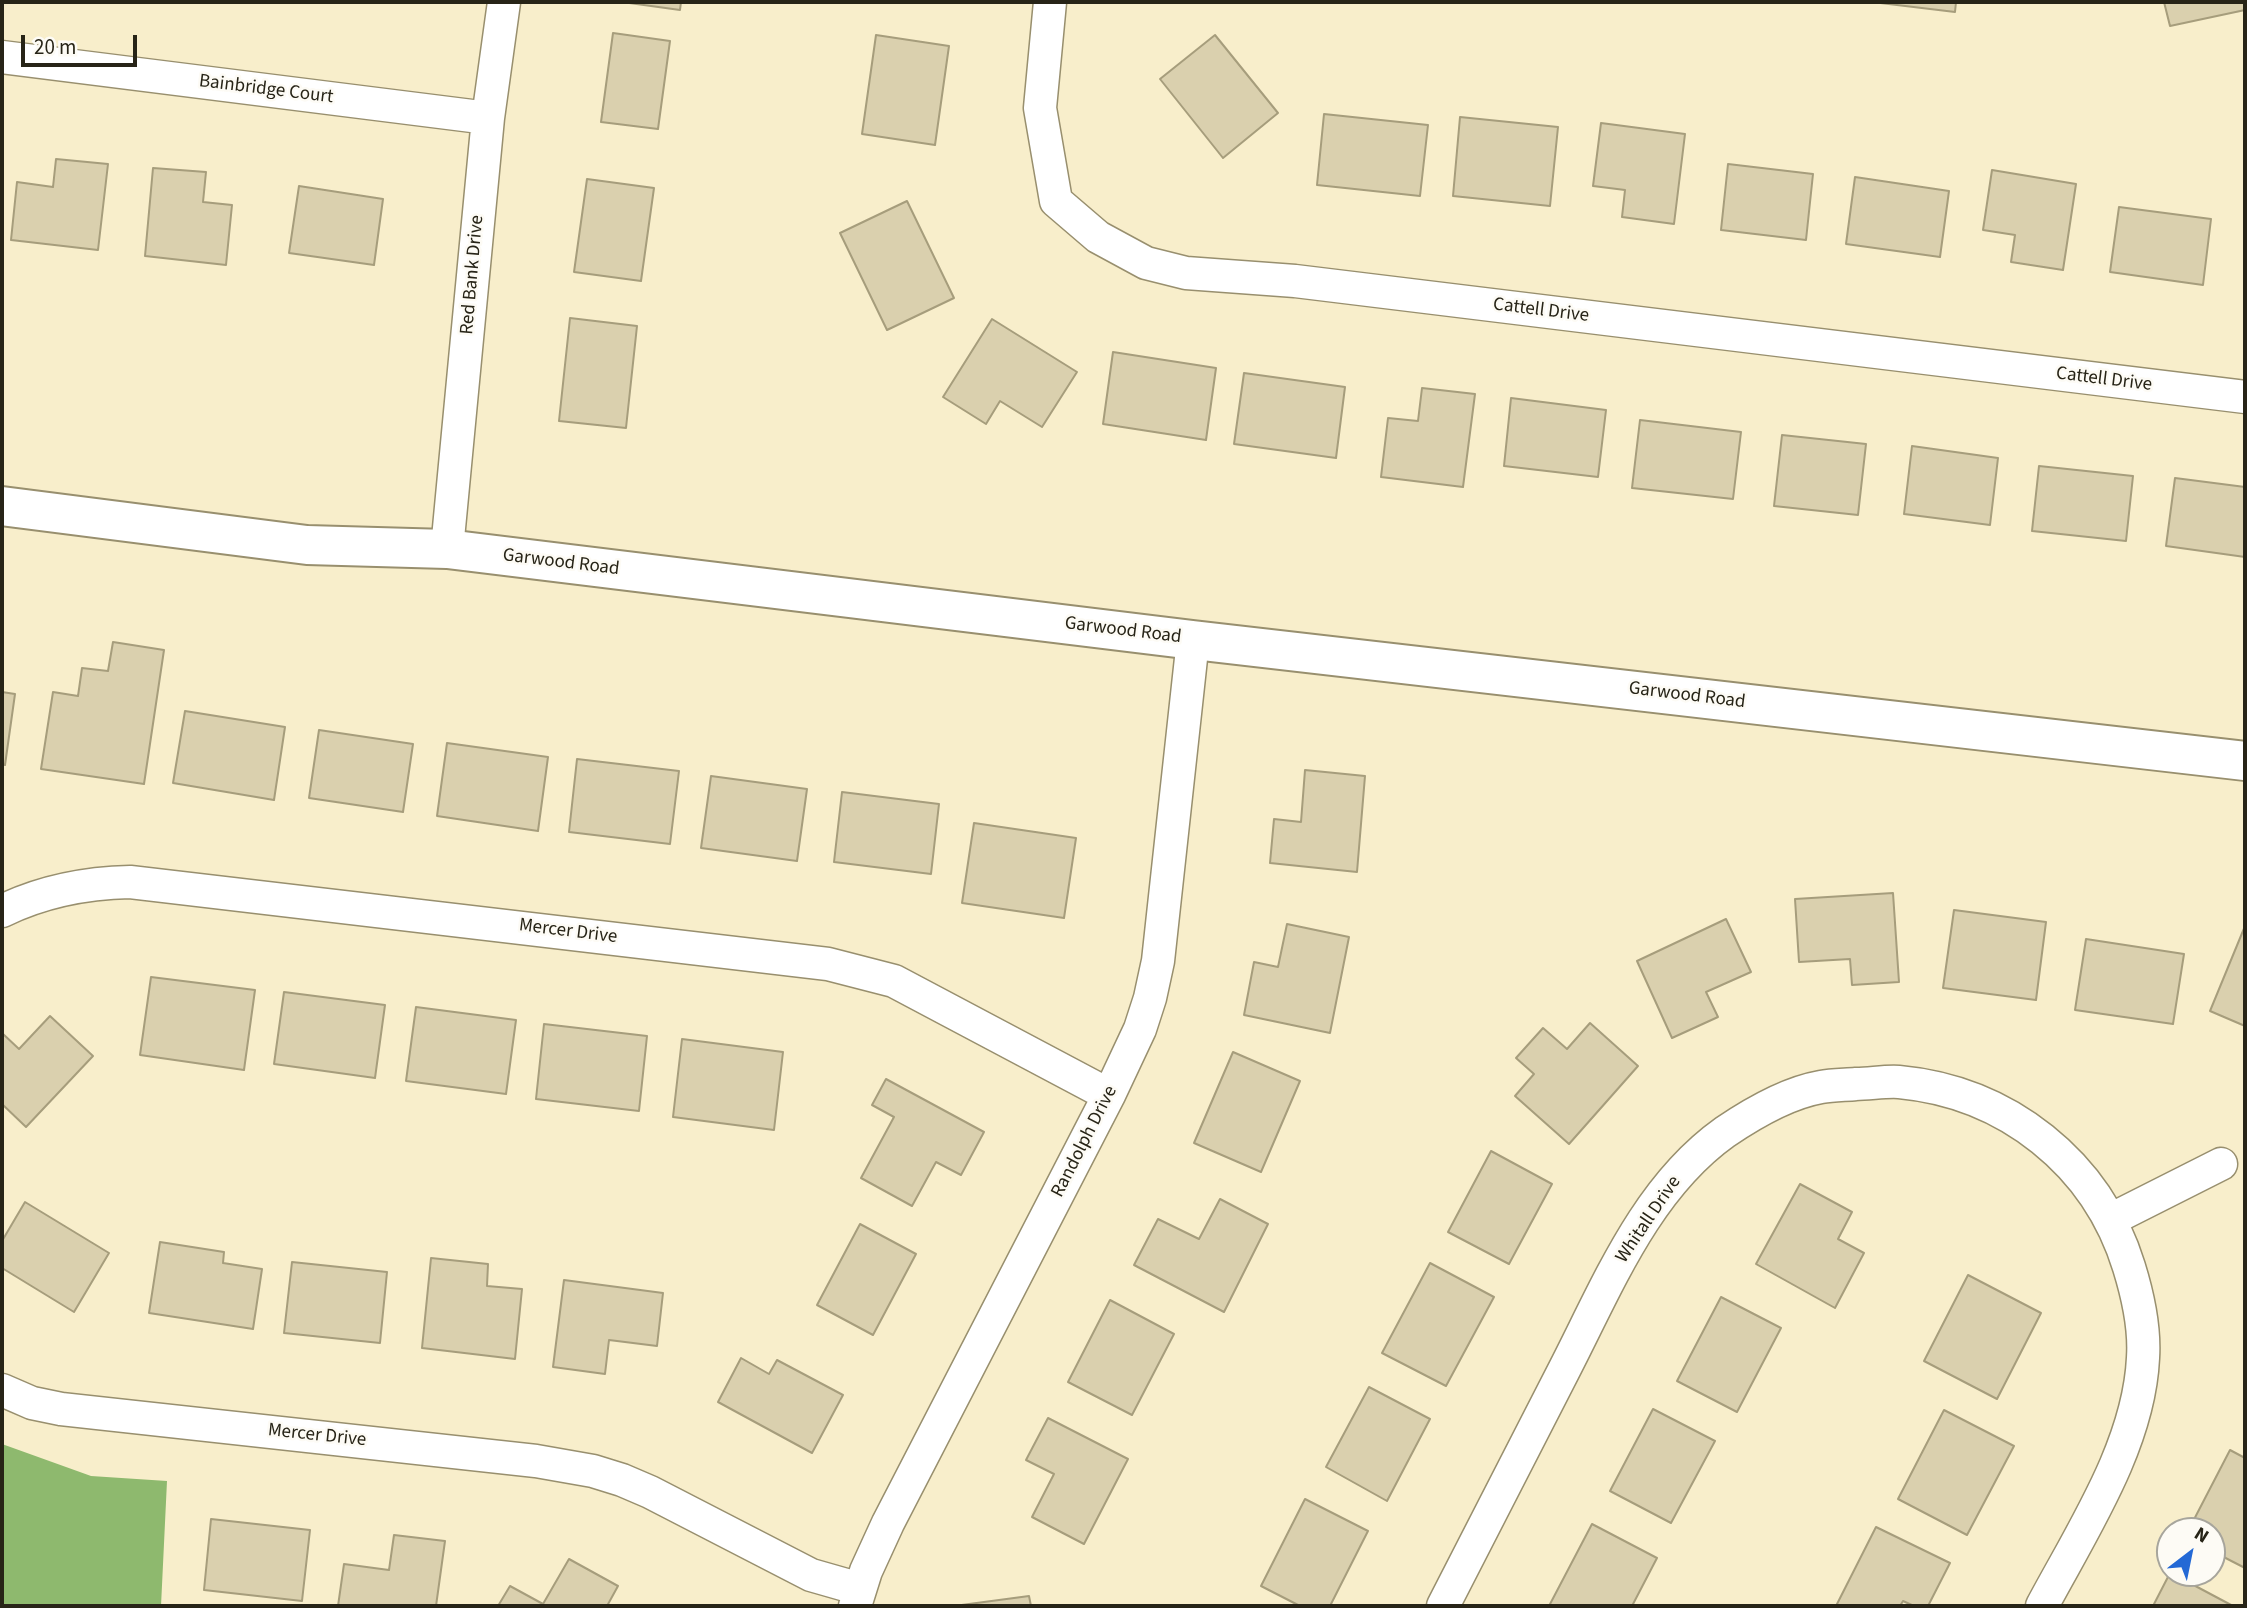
<!DOCTYPE html>
<html>
<head>
<meta charset="utf-8">
<style>
  body { margin:0 }
  #map { position:relative; width:2247px; height:1608px; overflow:hidden; background:#f8eecb; font-family:"Source Sans 3",sans-serif }
  canvas { display:block }
  .frame { position:absolute; inset:0; border:4px solid #272417; pointer-events:none }
  .north { position:absolute; left:2156px; top:1517px; width:70px; height:70px; box-sizing:border-box; background:#fdfbf5; border:2px solid #a7a59c; border-radius:50%; rotate:32deg; font-size:19px; font-weight:700; line-height:28px; text-align:center; color:#272417 }
  .north::after { content:''; display:block; margin:auto; width:24px; height:32px; background:#2469d5; clip-path:polygon(50% 0,100% 100%,50% 72%,0 100%) }
  .scale { position:absolute; left:21px; top:35px; width:116px; height:32px; box-sizing:border-box; border:4px solid #272417; border-top:0; padding-left:9px; font-size:21px; line-height:24px; white-space:nowrap; color:#272417; -webkit-text-stroke:5px #fdfbf5; paint-order:stroke }
</style>
</head>
<body>
<div id="map">
<canvas width="2247" height="1608"></canvas>
<div class="frame"></div>
<div class="north">N</div>
<div class="scale">20 m</div>
</div>
<script>
const c = document.querySelector('canvas').getContext('2d');
c.lineJoin = 'round';
function fill(path, color) {
  c.fillStyle = color;
  c.fill(path, 'evenodd');
}
function trace(path, color, width, dash) {
  c.strokeStyle = color;
  c.lineWidth = width;
  c.lineCap = dash ? 'butt' : 'round';
  c.setLineDash(dash || []);
  c.stroke(path);
}
function write(font, color, halo, rows, align = 'center') {
  c.font = font + ' "Source Sans 3",sans-serif';
  c.lineWidth = 5;
  c.setLineDash([]);
  c.textBaseline = 'middle';
  c.strokeStyle = halo;
  c.fillStyle = color;
  for (const [text, x, y, turn = 0] of rows) {
    c.save();
    c.translate(x, y);
    c.rotate((+turn || 0) * Math.PI / 180);
    c.textAlign = isNaN(turn) ? turn : align;
    if (halo) c.strokeText(text, 0, 0);
    c.fillText(text, 0, 0);
    c.restore();
  }
}
fill(new Path2D(`
  M2,1444L91,1476L167,1481L161,1606H2Z`), '#8eb96e');
const building = new Path2D(`
  M622,2H681L680,10Z
  M1872,2H1956L1955,12Z
  M2164,2H2245V10L2170,26Z
  M613,33L670,41L658,129L601,122Z
  M876,35L949,46L935,145L862,134Z
  M1215,35L1278,113L1223,158L1160,79Z
  M1324,114L1428,125L1420,196L1317,185Z
  M1460,117L1558,127L1550,206L1453,196Z
  M1601,123L1685,134L1674,224L1622,217L1625,190L1593,186Z
  M56,159L108,164L98,250L11,240L17,182L53,187Z
  M1728,164L1813,174L1806,240L1721,230Z
  M153,168L206,172L203,202L232,205L226,265L145,256Z
  M1992,170L2076,184L2063,270L2011,262L2015,235L1983,230Z
  M1855,177L1949,191L1940,257L1846,244Z
  M587,179L654,188L641,281L574,272Z
  M299,186L383,199L374,265L289,253Z
  M907,201L954,298L887,330L840,233Z
  M2119,207L2211,219L2203,285L2110,272Z
  M570,318L637,326L626,428L559,421Z
  M992,319L1077,372L1042,427L1000,401L986,424L943,397Z
  M1113,352L1216,368L1206,440L1103,424Z
  M1244,373L1345,387L1336,458L1234,444Z
  M1422,388L1475,394L1463,487L1381,477L1388,418L1418,421Z
  M1511,398L1606,410L1598,477L1504,466Z
  M1640,420L1741,432L1733,499L1632,488Z
  M1782,435L1866,444L1858,515L1774,506Z
  M1912,446L1998,458L1990,525L1904,514Z
  M2039,466L2133,476L2126,541L2032,531Z
  M2175,478L2245,487V557L2166,546Z
  M113,642L164,650L144,784L41,769L53,692L78,696L82,668L108,671Z
  M2,692L15,694L5,765L2,764Z
  M185,711L285,727L274,800L173,783Z
  M319,730L413,744L403,812L309,798Z
  M447,743L548,757L538,831L437,816Z
  M577,759L679,771L670,844L569,832Z
  M1305,770L1365,776L1357,872L1270,863L1274,819L1301,822Z
  M711,776L807,789L797,861L701,848Z
  M842,792L939,804L931,874L834,862Z
  M974,823L1076,838L1064,918L962,903Z
  M1893,893L1899,982L1852,985L1850,959L1799,962L1795,899Z
  M1954,910L2046,922L2036,1000L1943,988Z
  M1726,919L1751,972L1706,992L1718,1017L1672,1038L1637,961Z
  M1287,924L1349,937L1330,1033L1244,1015L1254,962L1278,967Z
  M2245,926V1026L2210,1011Z
  M2086,939L2184,954L2173,1024L2075,1010Z
  M151,977L255,990L244,1070L140,1055Z
  M284,992L385,1005L375,1078L274,1064Z
  M416,1007L516,1020L506,1094L406,1081Z
  M50,1016L93,1056L26,1127L2,1104V1033L19,1049Z
  M1590,1023L1638,1066L1569,1144L1515,1096L1534,1074L1516,1058L1543,1028L1567,1049Z
  M544,1024L647,1036L639,1111L536,1099Z
  M682,1039L783,1052L774,1130L673,1117Z
  M1233,1052L1300,1081L1261,1172L1194,1143Z
  M886,1079L984,1132L961,1175L936,1162L912,1206L861,1178L894,1117L872,1105Z
  M1491,1151L1552,1184L1509,1264L1448,1232Z
  M1800,1184L1852,1212L1838,1239L1864,1253L1835,1308L1756,1264Z
  M1220,1199L1268,1224L1224,1312L1134,1265L1158,1219L1199,1239Z
  M25,1202L109,1253L74,1312L2,1268V1241Z
  M860,1224L916,1254L873,1335L817,1305Z
  M160,1242L224,1252L223,1263L262,1269L253,1329L149,1313Z
  M431,1258L488,1264L487,1286L522,1289L515,1359L422,1348Z
  M292,1262L387,1272L380,1343L284,1333Z
  M1430,1263L1494,1297L1446,1386L1382,1353Z
  M1968,1275L2041,1313L1997,1399L1924,1361Z
  M564,1280L663,1293L657,1346L609,1340L605,1374L553,1367Z
  M1721,1297L1781,1328L1737,1412L1677,1381Z
  M1110,1300L1174,1334L1132,1415L1068,1382Z
  M741,1358L769,1374L777,1360L843,1395L812,1453L718,1402Z
  M1369,1387L1430,1419L1387,1501L1326,1467Z
  M1653,1409L1715,1441L1671,1523L1610,1491Z
  M1944,1410L2014,1446L1967,1535L1898,1499Z
  M1048,1418L1128,1459L1084,1544L1032,1517L1054,1474L1026,1460Z
  M2230,1450L2245,1458V1568L2212,1551V1531H2188Z
  M1305,1499L1368,1531L1330,1606H1300L1261,1586Z
  M211,1519L310,1530L302,1601L204,1590Z
  M1592,1524L1657,1558L1632,1606H1549Z
  M1876,1527L1950,1563L1928,1606H1914L1903,1601L1900,1606H1836Z
  M394,1535L445,1541L436,1606H338L344,1564L389,1570Z
  M569,1559L618,1586L607,1606H498L510,1586L543,1604Z
  M2170,1573H2171L2233,1606H2153Z
  M1029,1596L1031,1606H954Z`);
fill(building, '#dad0ae');
trace(building, '#a69d7c', 2);
const street = new Path2D(`
  M1050,2L1040,108L1056,201L1098,237L1146,263L1186,273L1295,281L2245,397
  M2,57L488,118
  M447,549L488,118L504,2
  M2,911C43,891 84,883 130,882L828,964L894,981L1109,1095
  M2110,1220L2221,1164
  M2,1390L32,1403L61,1409L536,1461L593,1471L622,1480L650,1492L811,1575L860,1589
  M855,1606L866,1571L888,1523L1109,1095L1140,1029L1150,998L1158,961L1193,640
  M1443,1606C1483,1528 1523,1450 1563,1372C1607,1287 1645,1189 1725,1132C1753,1113 1787,1093 1821,1087C1832,1085 1845,1085 1856,1084C1870,1084 1885,1081 1899,1082C2007,1092 2097,1163 2129,1267C2138,1296 2145,1328 2143,1358C2139,1445 2082,1531 2042,1606`);
const secondary = new Path2D(`
  M2,506L307,545L447,549L1193,640L2245,761`);
trace(street, '#988f6e', 35);
trace(secondary, '#988f6e', 42);
trace(street, '#fff', 32);
trace(secondary, '#fff', 38);
write('19px', '#272417', '#fdfbf5', [
  ["Bainbridge Court",266,90,7],
  ["Red Bank Drive",473,275,-85],
  ["Cattell Drive",1541,311,7],
  ["Cattell Drive",2104,380,7],
  ["Garwood Road",561,563,7],
  ["Garwood Road",1123,631,7],
  ["Garwood Road",1687,696,7],
  ["Mercer Drive",568,932,7],
  ["Randolph Drive",1085,1142,-63],
  ["Whitall Drive",1649,1220,-56],
  ["Mercer Drive",317,1436,6]
]);
</script>
</body>
</html>
